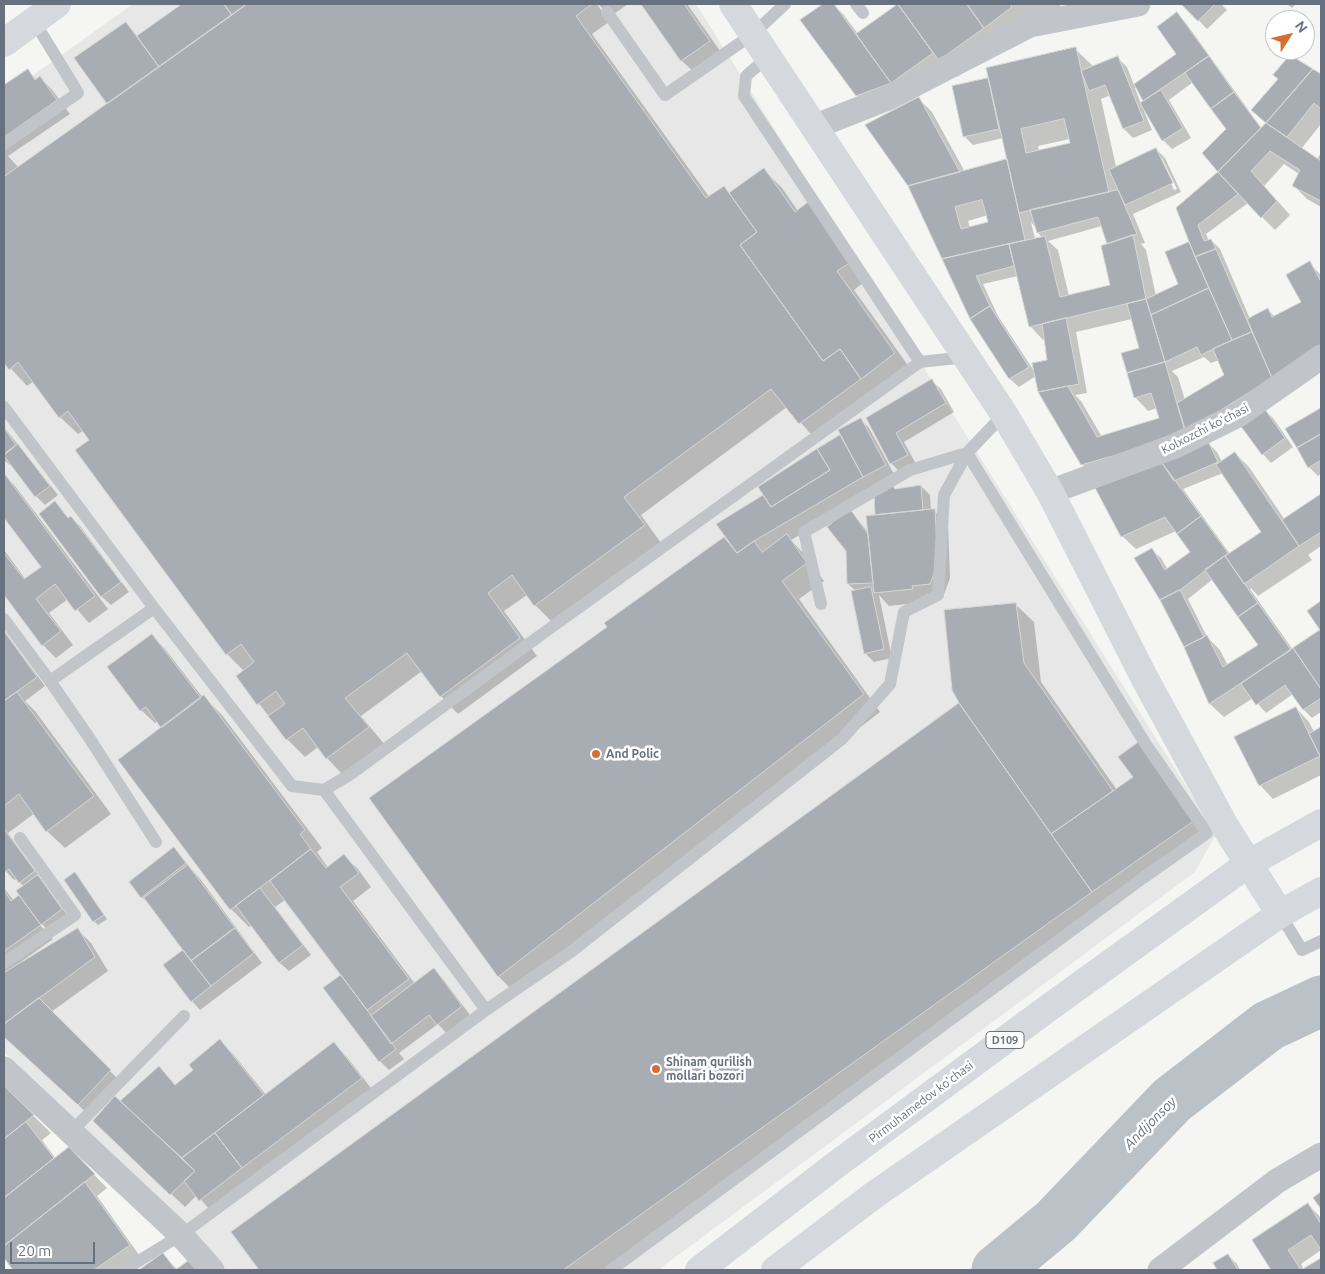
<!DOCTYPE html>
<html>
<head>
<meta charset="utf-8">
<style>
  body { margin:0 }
  #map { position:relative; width:1325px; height:1274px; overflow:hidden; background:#f5f6f3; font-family:Ubuntu,sans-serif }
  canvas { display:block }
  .frame { position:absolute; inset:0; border:5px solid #677281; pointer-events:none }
  .north { position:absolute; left:1265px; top:10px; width:50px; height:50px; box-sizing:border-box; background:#fff; border:1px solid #c2c7cd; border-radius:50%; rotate:54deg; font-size:14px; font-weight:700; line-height:20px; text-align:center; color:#677281 }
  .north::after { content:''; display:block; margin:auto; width:18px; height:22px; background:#d46e35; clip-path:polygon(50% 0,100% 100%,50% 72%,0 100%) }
  .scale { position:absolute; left:10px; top:1242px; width:85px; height:22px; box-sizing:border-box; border:2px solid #677281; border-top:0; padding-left:6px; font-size:15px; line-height:18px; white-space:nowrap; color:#677281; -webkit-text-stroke:4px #fff; paint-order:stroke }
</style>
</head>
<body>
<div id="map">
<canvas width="1325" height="1274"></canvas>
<div class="frame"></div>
<div class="north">N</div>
<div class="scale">20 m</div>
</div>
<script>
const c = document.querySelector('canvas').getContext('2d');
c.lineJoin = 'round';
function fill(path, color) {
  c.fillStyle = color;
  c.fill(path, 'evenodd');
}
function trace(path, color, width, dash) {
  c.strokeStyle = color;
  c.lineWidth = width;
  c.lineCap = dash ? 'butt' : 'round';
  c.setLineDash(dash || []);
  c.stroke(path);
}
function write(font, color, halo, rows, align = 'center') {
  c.font = font + ' Ubuntu,sans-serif';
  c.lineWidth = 5;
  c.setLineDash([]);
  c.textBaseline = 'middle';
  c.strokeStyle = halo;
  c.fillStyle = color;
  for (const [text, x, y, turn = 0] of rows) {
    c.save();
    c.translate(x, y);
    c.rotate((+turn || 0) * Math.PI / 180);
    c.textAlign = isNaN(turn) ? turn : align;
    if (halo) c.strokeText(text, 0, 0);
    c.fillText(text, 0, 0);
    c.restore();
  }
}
fill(new Path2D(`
  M133,4H696L1216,834L1195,872L658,1270H217L185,1230L4,1052V96Z`), '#e6e7e6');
fill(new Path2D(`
  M184,4H597L609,22L592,34L710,198L730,194L764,170L782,188L798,211L867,280L854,290L912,371L817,441L787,407L641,515L661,543L553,623L535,605L527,595L504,611L537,656L458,714L441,696L422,671L361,716L385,745L344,776L327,758L318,747L305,757L287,739L237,676L244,671L227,654L76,450L91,440L84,430L78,434L60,417L34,381L27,386L4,361V86L27,71L37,80L40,77L53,91L70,114L8,156L19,168L109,104L126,23L138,37Z
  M598,4H628L611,16Z
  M642,4H687L723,55L696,74L682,61Z
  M825,4H833L843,14L858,34L899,4H1059L957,77L942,61L870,109L857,95L802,20Z
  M1183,4H1221L1227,10L1207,29Z
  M1287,4H1296L1292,8Z
  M1177,14L1186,23L1262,129L1267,124L1261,119L1290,56L1321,76V124L1301,149L1317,159L1321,153V207L1307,199L1294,186L1299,174L1284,164L1264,186L1290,215L1275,230L1248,203L1206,234L1209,241L1211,240L1220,249L1250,319L1268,310L1275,317L1303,302L1309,263L1321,275V368L1208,443L1217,452L1222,462L1235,453L1249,467L1285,520L1321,496V546L1308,555L1312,560L1258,596L1251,588L1250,589L1293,650L1321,631V712L1312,718L1304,710L1293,694L1266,713L1253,698L1224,717L1210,704L1185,647L1152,550L1161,558L1168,570L1192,552L1176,531L1136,549L1122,536L1096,478L1082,464L1036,376L1019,387L1010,379L971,318L909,185L919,99L932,112L965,172L1009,164L1003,138L973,145L964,136L987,80L990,82L1075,49L1093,66L1118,58L1127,67L1134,85L1178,54ZM1193,82L1227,129L1204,153L1219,172L1177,209L1191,243L1167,253L1180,285L1156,296L1146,250L1141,244L1145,243L1133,214L1181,192L1165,158L1156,149L1116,167L1101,99L1111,95L1124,129L1133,138L1152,130L1144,111L1146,110L1163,140L1172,149L1191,138L1169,100ZM1137,87L1145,102L1141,104L1135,88ZM1070,139L1071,144L1039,151L1038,146ZM1160,158H1162L1177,189L1174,190ZM988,215L990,223L970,228L968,221ZM1031,222L1036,228L1038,233L1042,237L1035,239ZM1102,226L1108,244L1112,286L1069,296L1058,250L1048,241ZM1018,276L1030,326L1043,340L1046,339L1049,361L1036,374L998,316L983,284ZM1132,319L1141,348L1135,397L1148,411L1157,408L1160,419L1102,437L1081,401L1075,395L1087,393L1076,332ZM1204,357L1211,363L1219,360L1225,375L1185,400L1178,377L1172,371ZM1223,473L1263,532L1230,554L1183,489ZM1213,579L1260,645L1228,666L1220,650L1207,637L1188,599Z
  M932,381L941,389L954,412L904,442L916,464L900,472L891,463L868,419Z
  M1321,409V474L1318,476L1309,467L1287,430Z
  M1264,410L1273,418L1293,447L1271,463L1263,454Z
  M861,420L869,428L894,474L876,491L791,540L804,554L824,581L799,599L880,712L516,994L499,977L371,798L608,627L724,538L729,543L730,542L718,525L764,495L818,450L842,435Z
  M4,427L58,495L45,505L36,496L11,464L10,465L4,460Z
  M4,474L15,486L108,609L89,623L68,599L49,613L73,645L56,658L43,645L4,593V550L26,580L43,567L4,516Z
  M921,486L930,495L931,511H934L948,524L950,578L943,597L926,602L889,606L879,595L892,658L874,662L865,653L856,591L848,584L850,511L870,534L876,516L875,495Z
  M55,503L69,519L71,518L80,526L129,592L111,605L102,597L41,514Z
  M1016,605L1034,622L1041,682L1117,790L1134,777L1207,833L605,1270H261L233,1232L960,704Z
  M4,631L45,686L25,701L35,711L111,814L65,848L47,831L35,813L8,833L70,919L51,933L41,923H38L53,939L22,961L23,963L78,930L91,943L108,971L51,1012L123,1084L92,1118L4,1035V888L14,901L19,897L24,887L17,879L14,880L4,869Z
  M152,635L165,649L203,698L204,697L222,715L322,848L317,852L328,868L344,856L358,869L371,887L353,901L415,984L434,970L443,979L470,1015L446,1033L438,1024L399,1053L404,1059L389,1070L380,1061L325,988L342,976L285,900L275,907L311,955L289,971L280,963L252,925L249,927L231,909L119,761L163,728L158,721L155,723L141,710Z
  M1296,708L1309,722L1314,732L1321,729V775L1273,799L1260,785Z
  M174,849L201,880L262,963L200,1010L192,1001L185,950L152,906L142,897Z
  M75,874L107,919L98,925L94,921Z
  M220,1041L233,1054L266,1095L334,1044L347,1057L374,1092L209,1209L197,1195L185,1207L108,1134L120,1103L159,1068L176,1086L195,1070ZM179,1156H183L194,1168L192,1169Z
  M4,1087L51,1133L42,1140L56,1159L69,1149L107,1188L97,1196L142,1259L126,1270H14L4,1256Z
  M1308,1204L1321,1218V1250L1301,1264L1304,1270L1321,1259V1270H1273L1254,1240Z
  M163,1255L178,1270L195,1258L207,1270H141Z
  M1228,1255L1237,1264L1240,1270H1219L1214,1263Z`), '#0003');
trace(new Path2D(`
  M997,1270L1056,1221L1172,1100L1268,1026L1321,1001`), '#bac2c7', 51);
const building = new Path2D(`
  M182,4H224L232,15L159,67L137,36Z
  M224,4H247L232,15Z
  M247,4H592L576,16L706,198L724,186L729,193L757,232L740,245L823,361L840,349L861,379L799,424L771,389L624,497L645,525L534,606L512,575L488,593L520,638L440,697L407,653L345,698L369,727L326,759L303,728L286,740L268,716L285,704L276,691L257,705L236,676L254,662L241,644L226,655L75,450L89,440L68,411L59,418L18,362L9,370L4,363V177Z
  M641,4H684L710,41L681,61Z
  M823,4H834L891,83L856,96L800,20Z
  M898,4L933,53L891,83L856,34Z
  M898,4H967L984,28L939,60Z
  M967,4H1009L1012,7L984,28Z
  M1181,4H1215L1198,21Z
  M1177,12L1209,56L1143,101L1134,84L1176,54L1157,27Z
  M126,22L159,67L107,104L74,58Z
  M1076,47L1109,192L1019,213L986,68ZM1064,119L1070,143L1026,153L1021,129Z
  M1290,55L1313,69L1266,123L1251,110L1278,79L1273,75Z
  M1118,56L1144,121L1123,129L1105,85L1089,91L1081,71Z
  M1209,56L1234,92L1211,109L1185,73Z
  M28,69L35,80L40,76L57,100L4,137V85Z
  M1313,69L1321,74V109L1314,103L1287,137L1266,123Z
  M988,78L999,129L963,137L952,86Z
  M1161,90L1183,128L1162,141L1140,103Z
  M1234,92L1261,128L1218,172L1202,153L1226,129L1211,109Z
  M919,97L960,172L908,186L865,125Z
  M1266,123L1321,161V201L1292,186L1300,170L1270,151L1251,171L1277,201L1261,218L1218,172Z
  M1156,148L1173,183L1125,205L1109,170Z
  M1007,159L1025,240L942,259L908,186ZM982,200L988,222L961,229L955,207Z
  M764,168L795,212L808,202L851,262L837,271L895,353L861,379L840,349L823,361L740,245L757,232L729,193Z
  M1218,172L1238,194L1198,225L1204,241L1211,239L1216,249L1195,257L1176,208Z
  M1118,190L1137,234L1107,244L1098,217L1037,233L1030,210Z
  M1133,235L1146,299L1029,327L1009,244L1045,236L1060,297L1110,285L1101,246Z
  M1189,242L1209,288L1151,315L1146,299L1178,284L1165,252Z
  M1009,244L1014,266L976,276L990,306L970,319L942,259Z
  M1216,249L1252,332L1232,340L1195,257Z
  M1310,261L1321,282V346L1272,378L1247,319L1268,308L1272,317L1301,302L1286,275Z
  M1209,288L1232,340L1201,355L1197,347L1165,362L1151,315Z
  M1146,299L1165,362L1127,373L1121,353L1139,348L1127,304Z
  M990,306L1029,367L1009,379L970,319Z
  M1066,318L1079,384L1038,392L1032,363L1047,360L1042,324Z
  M1252,332L1272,378L1186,432L1177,403L1224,375L1213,349Z
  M1165,362L1186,435L1081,465L1038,392L1068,386L1097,437L1159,418L1151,393L1134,398L1127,373Z
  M932,379L946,403L896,433L908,455L890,464L866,418Z
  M1264,408L1285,438L1262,455L1240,425Z
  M1321,408V434L1297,448L1285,429Z
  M861,418L886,465L863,477L838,430Z
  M4,428L16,445L4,454Z
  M1321,434V460L1308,468L1297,448Z
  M840,435L863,477L754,541L737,553L716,524L763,495L771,507L830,470L817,449Z
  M1208,441L1218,462L1174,481L1160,460Z
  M18,444L50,486L35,497L4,456Z
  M817,449L830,470L771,507L758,487Z
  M1235,452L1299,546L1244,584L1225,556L1261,532L1216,465Z
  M1160,460L1201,516L1177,534L1165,517L1121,537L1094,486Z
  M4,473L95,596L75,611L55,584L36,599L61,631L42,646L4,595V553L24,579L41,567L4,518Z
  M892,485L895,489L921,485L923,510L875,515L874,494Z
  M1321,494V532L1299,546L1282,520Z
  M55,501L68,518L71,516L121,582L101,597L39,514Z
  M850,509L868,534L873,583L847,584L846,551L827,527Z
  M935,509L938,564L930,584L912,586L913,589L874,593L866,516Z
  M1201,516L1228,553L1180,590L1160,600L1134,558L1152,548L1165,570L1190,552L1177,534Z
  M787,534L807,563L782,581L864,694L498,977L369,798L607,627L604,623L724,537L737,553L754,541L762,552Z
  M1225,556L1258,603L1238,617L1205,570Z
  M871,587L884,649L864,654L851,591Z
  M1180,590L1204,637L1184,647L1160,600Z
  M1321,601V629L1320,630L1307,611Z
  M1016,603L1024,663L1113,791L1051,834L959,703L952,690L944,610Z
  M1258,603L1291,650L1209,704L1184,647L1207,635L1223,667L1258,645L1238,617Z
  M1320,630L1321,632V689L1293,648Z
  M4,631L37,677L4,701Z
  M152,634L201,698L161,728L146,707L140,711L107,667Z
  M1293,648L1321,689V698L1303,710L1285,685L1256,705L1241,684Z
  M17,692L94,796L46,832L19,794L4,806V701Z
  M204,695L305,830L300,834L311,849L230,910L118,760Z
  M959,703L1092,892L563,1270H259L231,1232Z
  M1296,707L1320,756L1259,786L1234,737Z
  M1321,727V758L1309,734Z
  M1140,741L1195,820L1092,892L1051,834L1133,777L1118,757Z
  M4,829L35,871L19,883L9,869L5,872L4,871Z
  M174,847L186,863L141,898L129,882Z
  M311,849L326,868L344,854L359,873L340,887L409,979L367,1010L270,881Z
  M188,865L235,928L191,961L144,898Z
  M75,872L104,915L93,922L64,880Z
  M38,875L62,909L41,925L16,891Z
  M260,888L303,945L279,963L236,906Z
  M4,890L11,901L19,895L41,925L4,951Z
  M78,928L95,957L4,1024V973Z
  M235,928L254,953L211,986L191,961Z
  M183,950L211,986L191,1002L163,965Z
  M434,968L462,1006L437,1025L429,1015L391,1044L371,1016Z
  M341,975L396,1049L379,1062L323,988Z
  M39,998L111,1070L78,1105L4,1037V1024Z
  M220,1039L264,1095L182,1158L120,1101L159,1066L175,1085L193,1070L189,1065Z
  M334,1042L362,1078L242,1168L215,1133Z
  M4,1086L34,1115L4,1139Z
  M115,1096L195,1171L170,1195L93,1121Z
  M26,1122L54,1158L4,1198V1139Z
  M215,1133L242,1168L199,1201L184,1181L195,1171L182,1158Z
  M69,1147L95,1174L4,1246V1198Z
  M85,1182L130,1245L94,1270H13L4,1258V1246Z
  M1321,1192V1209L1313,1198Z
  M1308,1203L1321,1224V1250L1311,1235L1288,1250L1301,1270L1321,1258V1270H1271L1252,1240Z
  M163,1253L176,1270H139Z
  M1228,1254L1238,1270H1217L1213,1263Z
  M195,1256L205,1270H178L177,1269Z`);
fill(building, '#a8adb4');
trace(building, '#d7d7d5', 1);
trace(new Path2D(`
  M856,4L863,13
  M607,12L665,95L753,34L785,4
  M768,57L746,76L744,96L920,362L966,357
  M4,144L78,93L34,21
  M4,407L154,608L292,786L324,790L351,774L538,637L920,362
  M154,608L50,681L88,736L156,842
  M4,619L50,681
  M324,790L486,1010
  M1280,914L1302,950L1321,941
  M4,963L75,915L20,838
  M71,1132L184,1016
  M124,1270L181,1235L486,1010L572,951L842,739L890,684L904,612L938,595L944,495L967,453L1004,414
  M611,1270L1143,878L1207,833L1145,743L967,453L910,470L804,532L821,604`), '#c1c4c8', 12);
trace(new Path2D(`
  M1030,25L1138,4
  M814,127L890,97L1030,25L1048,4
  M1050,492L1175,446L1238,415L1321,357
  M4,1069L181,1235L212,1270
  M1160,1270L1277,1181L1321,1155`), '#c1c4c8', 25);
trace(new Path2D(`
  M733,4L1004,414L1050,492L1144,677L1225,826L1280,914
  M4,43L57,4`), '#d5d8dc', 28);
trace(new Path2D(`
  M699,1270L837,1164L1047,1009L1248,864L1321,823
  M775,1270L874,1195L1280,914L1321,891`), '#d5d8dc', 28);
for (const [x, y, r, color] of [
  [596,754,5,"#d46e35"],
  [656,1069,5,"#d46e35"]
]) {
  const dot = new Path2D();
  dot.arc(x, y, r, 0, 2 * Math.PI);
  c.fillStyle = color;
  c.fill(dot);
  trace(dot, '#fff', 2);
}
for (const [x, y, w] of [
  [1005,1040,38]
]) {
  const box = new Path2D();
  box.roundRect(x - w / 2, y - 8.5, w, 17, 4);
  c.fillStyle = '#fff';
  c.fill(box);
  trace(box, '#677281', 1);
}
write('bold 11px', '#677281', null, [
  ["D109",1005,1040]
]);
write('12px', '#677281', '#fff', [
  ["Kolxozchi koʻchasi",1205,429,-27],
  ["Pirmuhamedov ko'chasi",921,1102,-37]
]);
write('bold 12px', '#677281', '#fff', [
  ["And Polic",606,754],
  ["Shinam qurilish",666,1062],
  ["mollari bozori",666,1076]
], 'left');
write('italic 14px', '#63737e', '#fff', [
  ["Andijonsoy",1150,1123,-45]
]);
</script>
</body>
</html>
